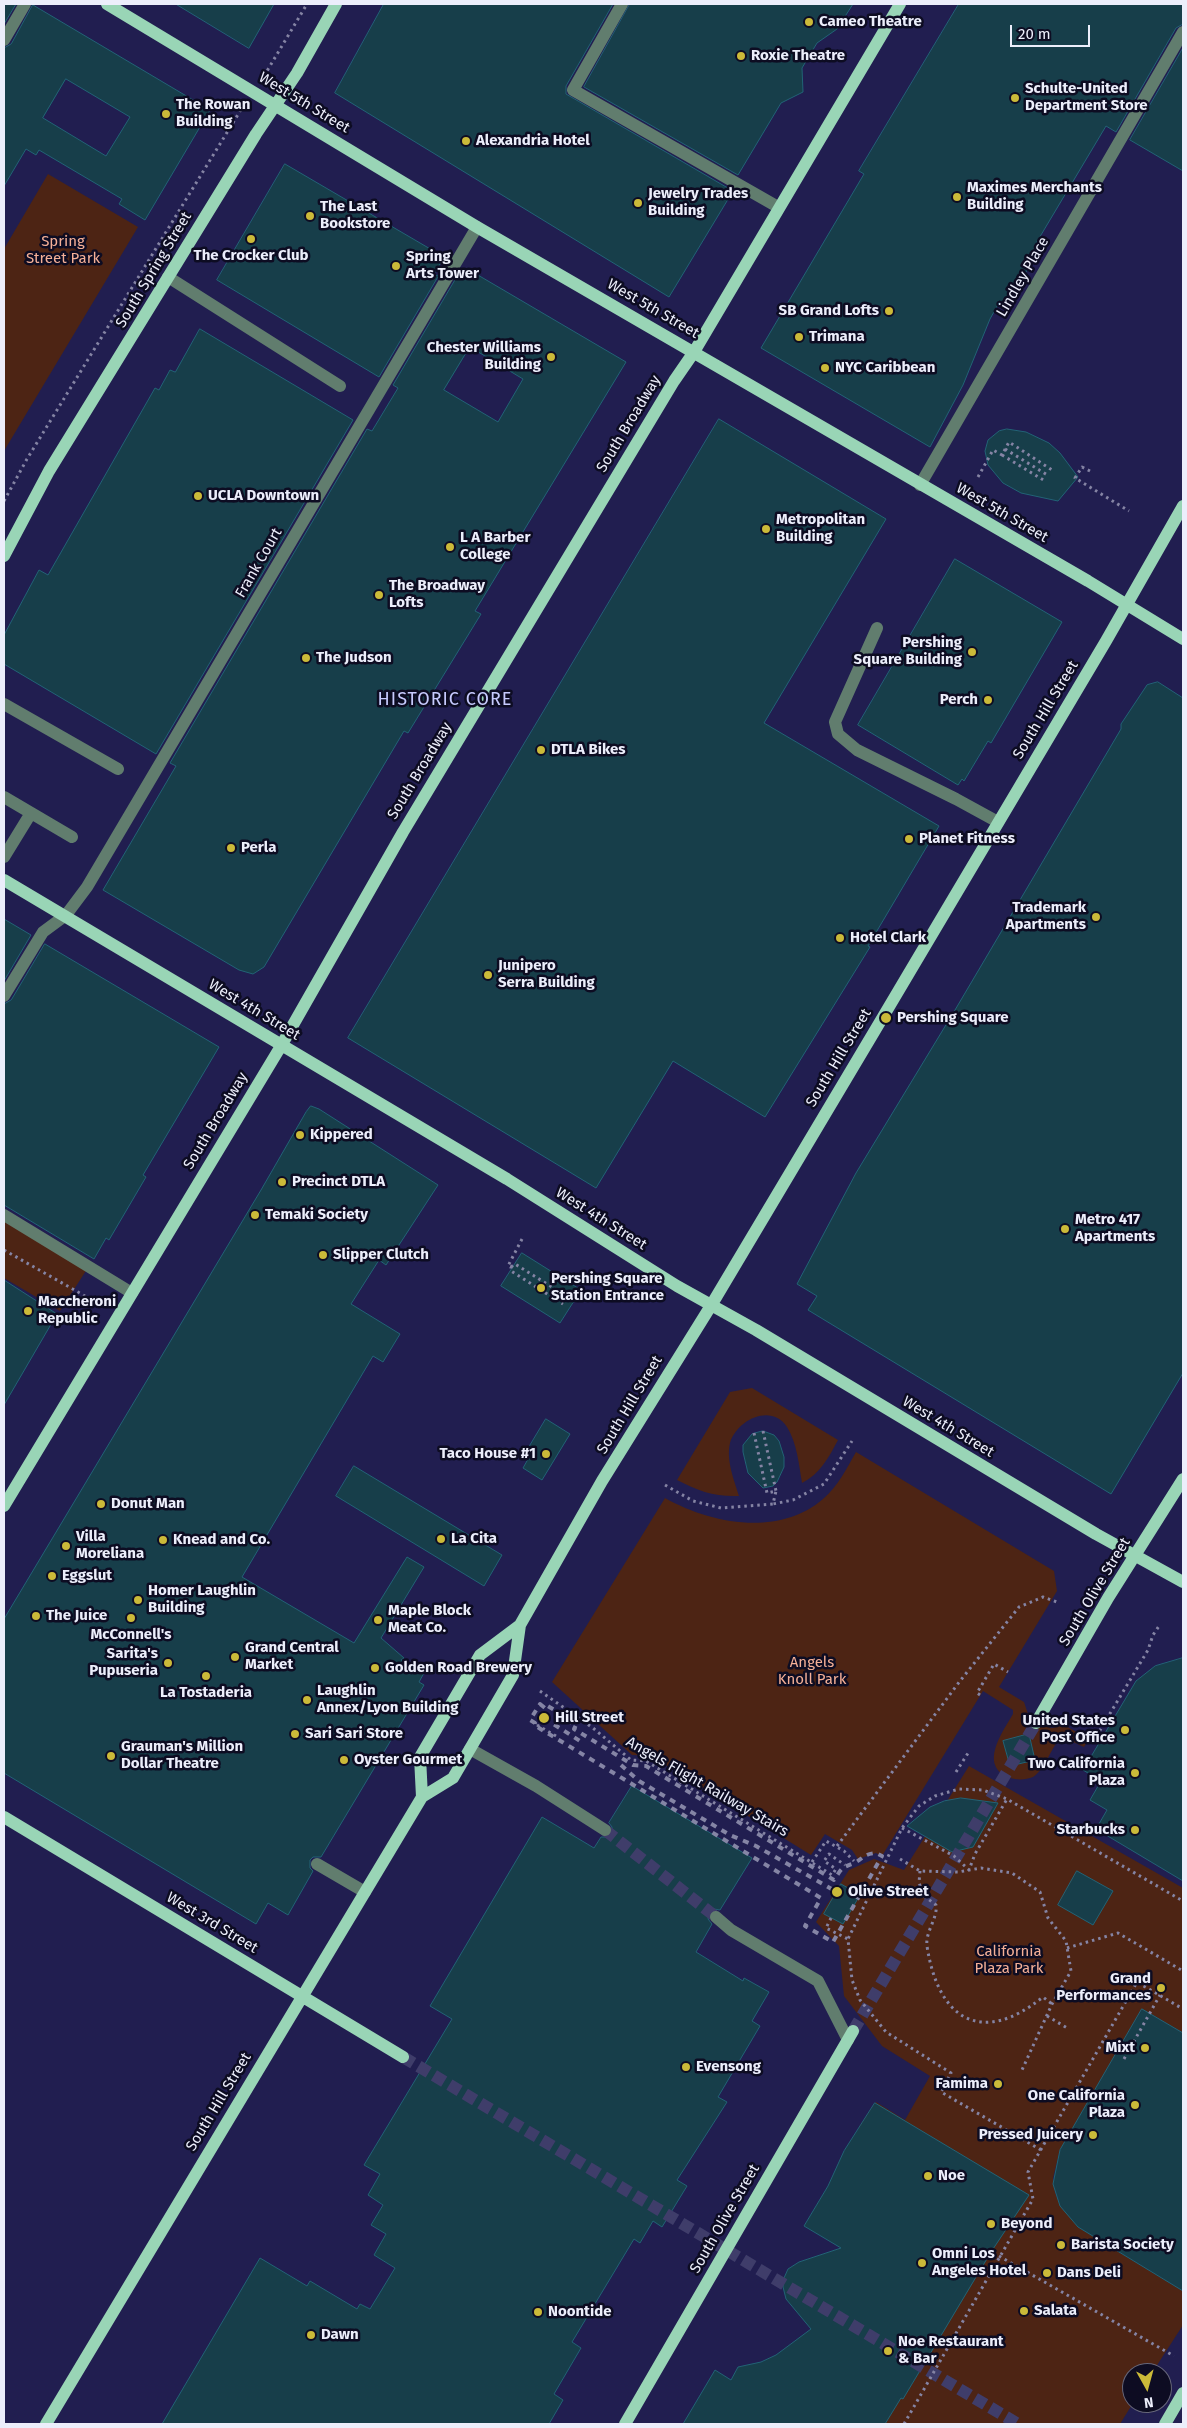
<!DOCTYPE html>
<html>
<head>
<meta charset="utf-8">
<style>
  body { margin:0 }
  #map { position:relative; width:1187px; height:2428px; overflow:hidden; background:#211e50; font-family:"Fira Sans",sans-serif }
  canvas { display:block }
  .frame { position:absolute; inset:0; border:5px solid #eceefb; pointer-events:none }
  .north { position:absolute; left:1122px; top:2363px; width:50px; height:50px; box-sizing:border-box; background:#0d0c22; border:1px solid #666679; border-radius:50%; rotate:173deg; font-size:14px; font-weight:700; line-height:20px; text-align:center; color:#eceefb }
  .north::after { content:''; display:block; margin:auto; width:18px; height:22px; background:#cbba39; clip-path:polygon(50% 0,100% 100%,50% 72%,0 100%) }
  .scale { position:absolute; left:1010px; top:25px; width:80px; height:22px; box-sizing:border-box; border:2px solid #eceefb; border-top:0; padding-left:6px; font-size:15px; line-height:18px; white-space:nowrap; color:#eceefb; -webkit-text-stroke:4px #0d0c22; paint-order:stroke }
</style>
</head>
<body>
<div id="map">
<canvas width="1187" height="2428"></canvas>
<div class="frame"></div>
<div class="north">N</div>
<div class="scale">20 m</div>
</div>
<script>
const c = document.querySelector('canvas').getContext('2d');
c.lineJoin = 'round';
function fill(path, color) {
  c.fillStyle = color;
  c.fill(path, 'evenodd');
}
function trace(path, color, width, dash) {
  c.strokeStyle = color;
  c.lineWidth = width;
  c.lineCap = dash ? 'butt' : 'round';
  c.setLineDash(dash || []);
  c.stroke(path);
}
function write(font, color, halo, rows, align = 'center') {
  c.font = font + ' "Fira Sans",sans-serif';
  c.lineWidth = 5;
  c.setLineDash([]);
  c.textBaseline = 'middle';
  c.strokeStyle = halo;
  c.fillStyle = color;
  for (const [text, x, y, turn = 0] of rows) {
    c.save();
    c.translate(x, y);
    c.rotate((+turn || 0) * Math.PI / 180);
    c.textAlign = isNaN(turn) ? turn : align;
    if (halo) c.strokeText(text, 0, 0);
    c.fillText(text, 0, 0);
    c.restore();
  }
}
fill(new Path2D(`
  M48,174L138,227L4,451V249Z
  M4,1212L91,1263L60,1311L4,1278Z
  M752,1388L838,1440C829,1457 820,1474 802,1483C799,1465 797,1443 787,1427C771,1403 737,1420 730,1443C726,1460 734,1480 739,1496C715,1497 698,1491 677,1480L730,1392Z
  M856,1452L1054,1571L1057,1591L999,1687L1024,1702L1029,1717L1040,1725L1052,1728L1064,1725L1089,1739L1084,1747L1062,1737C1050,1747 1047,1768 1033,1777C1026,1780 1017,1780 1010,1778C978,1766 1002,1733 1013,1714V1710L983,1691L882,1856L876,1853L858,1859L852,1850L825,1834L811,1855L651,1756L632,1755L552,1682L665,1498C711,1524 779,1537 823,1499C838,1486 847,1468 856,1452Z
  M969,1766L1183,1888V2033L1142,2009L1060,2150L1053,2178L1055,2192L1060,2205L1078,2227L1183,2291V2325L1152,2373H1132L1133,2403L1120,2424H876L963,2279L859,2127L876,2102L905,2120L930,2076L882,2046L844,1996L839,1946L816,1922L849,1870L874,1859L904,1870Z`), '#4d2414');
const building = new Path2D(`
  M4,4H16L4,24Z
  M176,4H274L249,48Z
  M384,4H613L566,86V94L733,191L669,297L335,93Z
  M630,4H853L837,29L817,43L802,68L803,92L781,103L738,175L584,87Z
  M959,4H1183V24L1176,28L1116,132L1106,126L1035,245L1041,248L1006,304L1000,301L990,319L963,385L930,447L761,348L864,174L859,171Z
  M33,5L210,110L145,220L119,204L122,199L39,150L36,155L26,149L4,186V48L11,44ZM66,79L130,117L106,156L43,118Z
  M1183,48V171L1130,140Z
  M285,164L444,257L433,276L439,275L379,377L217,280Z
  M471,271L626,362L475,611L481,614L408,733L404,731L264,967L253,974L239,970L103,890L176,766L170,763L367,429L372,431L398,388L393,385L459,273ZM470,347L523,379L498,422L444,390Z
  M200,329L353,420L156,754L4,664V635L39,570L48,575L155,388L159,390L170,370L175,372Z
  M719,419L886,519L764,723L939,826L868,946L870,947L765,1117L673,1061L596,1188L348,1038Z
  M1007,429L1026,432L1049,443L1060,453L1078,477L1058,501L1021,493L1003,483L988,465L985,451L988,440L999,431Z
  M955,559L1062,622L991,743L988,741L964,781L962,779L958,785L858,725Z
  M1158,682L1183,698V1373L1111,1494L808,1310L817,1296L797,1284L856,1173L955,1010L1121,729V724L1147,685Z
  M4,919L31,935L4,981Z
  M45,944L219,1047L143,1175L146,1177L109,1240L106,1238L94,1259L4,1205V1004L11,1000Z
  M311,1106L319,1109L438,1185L386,1265L379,1260L351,1304L400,1334L383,1362L373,1356L242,1577L354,1643L407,1557L424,1567L381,1638L404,1658L401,1660L424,1673L419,1682L424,1685L321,1857H313L310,1860V1868L313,1871L288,1915L268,1903L256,1924L4,1773V1619L261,1190L306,1112Z
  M522,1253L581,1290L560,1323L501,1286Z
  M4,1280L57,1314L4,1405Z
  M546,1419L570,1434L542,1480L523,1468L532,1452L528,1449Z
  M763,1431L774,1435L779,1441L784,1457V1467L777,1482L773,1486L763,1488L748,1473L743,1452V1445L752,1434Z
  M354,1466L502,1555L484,1586L336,1496Z
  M1183,1658V1881L1096,1829L1107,1810L1090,1800L1101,1781L1083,1770L1136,1681L1155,1666Z
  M1029,1734L1035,1760L1010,1766L1003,1741Z
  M632,1786L752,1858L720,1910L714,1909L710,1912L708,1919L712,1924L696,1952L743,1981L744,1978L769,1992L752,2021L760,2026L718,2097L727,2102L677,2180L687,2186L662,2227L653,2221L640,2243L634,2239L572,2342L581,2348L554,2394L563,2400L549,2424H162L260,2258L307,2286L310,2281L357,2309L360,2304L370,2309L395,2268L374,2255L386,2234L371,2225L383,2205L368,2195L380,2174L364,2165L452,2019L430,2006L542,1817L594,1848L601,1837H608L612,1834V1827L609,1823Z
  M961,1798L998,1803L973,1847L952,1852L907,1826L930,1807L944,1801Z
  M1077,1871L1113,1891L1093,1925L1058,1905Z
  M841,1884L860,1895L843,1924L824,1914Z
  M1142,2009L1183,2033V2291L1078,2227L1060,2206L1053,2184L1060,2150Z
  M875,2103L1029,2195L991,2252L903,2399L901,2398L885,2424H683L715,2370L731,2380L738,2367L761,2362L776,2355L811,2329L786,2299L783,2287L784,2278L788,2269L799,2262L841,2248L804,2226L828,2186L844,2151Z`);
fill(building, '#173e4a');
trace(building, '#226376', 1);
trace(new Path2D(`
  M605,1830L716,1917`), '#3f3d6a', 12, [12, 6]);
trace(new Path2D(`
  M853,2031L1036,1723
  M403,2057L1018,2424`), '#3f3d6a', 12, [12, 6]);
trace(new Path2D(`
  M264,76L307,4
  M1005,449L1049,476
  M1002,455L1045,481
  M1090,471L1082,467L1075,478L1129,511
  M978,477L993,450L1002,455L1009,442L1052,470
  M4,501L27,459L242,108
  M522,1239L508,1266L511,1267V1271L563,1304
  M4,1250L85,1296
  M511,1267L515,1264L568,1297
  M763,1431L776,1491
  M754,1433L767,1493L776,1491L773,1504L793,1500L824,1484L852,1441
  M665,1485L693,1501L721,1508L773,1504
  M540,1691L593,1728L631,1760L646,1761L832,1875L836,1869L824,1861L829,1854L845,1865
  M980,1695L977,1693L994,1664L1008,1672
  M537,1725L556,1736
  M1093,1742L1148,1650L1153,1635L1159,1626
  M956,1772L970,1750
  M902,1828L954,1856L969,1870L975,1854L1007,1799
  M837,1846L960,1681L1019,1607L1043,1597L1057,1602
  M900,1859L920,1871L958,1872L981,1868L1012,1873L1040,1892L1048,1918L1066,1941L1071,1971L1052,2004L1022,2070
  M812,1862L826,1841L844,1851L854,1861
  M920,1871L919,1883L924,1896L936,1905C938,1918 925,1932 927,1946C938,2019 981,2047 1043,1997L1052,2004
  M831,1918L826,1928L848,1939
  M1067,1948L1118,1933L1183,1971
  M1047,2016L1069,2029
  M1124,2059L1160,1995
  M1041,2150L941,2092L951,2073L886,2032L860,2000L852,1980L848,1939L902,1828L919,1806L935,1796L959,1789L983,1790L1007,1799L1183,1901
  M999,2256L1174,2356
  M904,2424L1033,2199L1028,2172L1137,1982L1183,2009`), '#8584a4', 3, [2.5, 4]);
trace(new Path2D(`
  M622,4L573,90L778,207
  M4,40L25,4
  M168,277L340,386
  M920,485L1183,32
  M877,628L835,722L838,734L857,750L956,799L998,822
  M4,704L118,769
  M4,797L72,837
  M4,857L31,813
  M4,996L43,932L66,915L87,887L477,227
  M4,1215L132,1293
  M470,1749L536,1786L605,1830
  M317,1864L365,1892
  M716,1917L731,1930L818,1981L848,2040`), '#617d6e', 12);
trace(new Path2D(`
  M107,4L477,227L1088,581L1183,639
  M4,556L49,471L256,134L297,73L336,4
  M4,880L507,1179L677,1286L756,1330L1096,1534L1183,1582
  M4,1506L281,1046L403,832L674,381L694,352L900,4
  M1036,1723L1108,1598L1183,1479
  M422,1797L420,1757L480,1655L520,1625
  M4,1817L403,2057
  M46,2424L422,1797L453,1778L513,1675L520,1625L602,1481L712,1304L877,1027L1106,641L1183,506
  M625,2424L853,2031
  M1165,2424L1183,2393`), '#99d5b6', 12);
trace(new Path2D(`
  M540,1704L545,1708L546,1705L566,1717V1720L576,1725L574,1729L633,1765L646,1766L834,1880C842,1868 841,1868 854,1863C863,1859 863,1854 876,1853L882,1856L833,1942L805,1926L821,1898L534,1725L535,1723L530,1720Z
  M544,1718L580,1741
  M621,1765L639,1781L730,1835L756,1846L837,1892`), '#8585a5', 4, [6, 6]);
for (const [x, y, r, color] of [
  [809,22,5,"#cbba39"],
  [741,56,5,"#cbba39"],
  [1015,98,5,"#cbba39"],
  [166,114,5,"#cbba39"],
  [466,141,5,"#cbba39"],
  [957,197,5,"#cbba39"],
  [638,203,5,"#cbba39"],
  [310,216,5,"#cbba39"],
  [251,239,5,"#cbba39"],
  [396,266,5,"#cbba39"],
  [889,311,5,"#cbba39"],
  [799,337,5,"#cbba39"],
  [551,357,5,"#cbba39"],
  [825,368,5,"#cbba39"],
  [198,496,5,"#cbba39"],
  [766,529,5,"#cbba39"],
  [450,547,5,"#cbba39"],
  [379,595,5,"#cbba39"],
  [972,652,5,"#cbba39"],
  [306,658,5,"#cbba39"],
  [988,700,5,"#cbba39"],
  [541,750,5,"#cbba39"],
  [909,839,5,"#cbba39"],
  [231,848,5,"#cbba39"],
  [1096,917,5,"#cbba39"],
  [840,938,5,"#cbba39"],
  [488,975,5,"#cbba39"],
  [886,1018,6,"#cbba39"],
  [300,1135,5,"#cbba39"],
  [282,1182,5,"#cbba39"],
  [255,1215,5,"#cbba39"],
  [1065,1229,5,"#cbba39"],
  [323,1255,5,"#cbba39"],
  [541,1288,5,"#cbba39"],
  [28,1311,5,"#cbba39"],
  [546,1454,5,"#cbba39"],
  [101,1504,5,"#cbba39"],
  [441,1539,5,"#cbba39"],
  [163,1540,5,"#cbba39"],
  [66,1546,5,"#cbba39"],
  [52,1576,5,"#cbba39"],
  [138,1600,5,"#cbba39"],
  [36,1616,5,"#cbba39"],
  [131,1618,5,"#cbba39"],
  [378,1620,5,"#cbba39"],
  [235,1657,5,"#cbba39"],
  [168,1663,5,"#cbba39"],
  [375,1668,5,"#cbba39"],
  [206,1676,5,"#cbba39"],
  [307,1700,5,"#cbba39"],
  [544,1718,6,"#cbba39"],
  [1125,1730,5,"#cbba39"],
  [295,1734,5,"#cbba39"],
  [111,1756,5,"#cbba39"],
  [344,1760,5,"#cbba39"],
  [1135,1773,5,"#cbba39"],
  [1135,1830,5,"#cbba39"],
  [837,1892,6,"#cbba39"],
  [1161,1988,5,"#cbba39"],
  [1145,2048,5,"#cbba39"],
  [686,2067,5,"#cbba39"],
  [998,2084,5,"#cbba39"],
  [1135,2105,5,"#cbba39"],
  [1093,2135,5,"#cbba39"],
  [928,2176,5,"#cbba39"],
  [991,2224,5,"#cbba39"],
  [1061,2245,5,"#cbba39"],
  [922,2263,5,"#cbba39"],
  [1047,2273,5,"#cbba39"],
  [1024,2311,5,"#cbba39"],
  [538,2312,5,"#cbba39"],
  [311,2335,5,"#cbba39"],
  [888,2351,5,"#cbba39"]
]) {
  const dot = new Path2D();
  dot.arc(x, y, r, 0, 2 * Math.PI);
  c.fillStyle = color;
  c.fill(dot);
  trace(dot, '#0d0c22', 2);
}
write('bold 15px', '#eceefb', '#0d0c22', [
  ["Cameo Theatre",819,22],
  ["Roxie Theatre",751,56],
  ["Schulte-United",1025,89],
  ["Department Store",1025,106],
  ["The Rowan",176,105],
  ["Building",176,122],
  ["Alexandria Hotel",476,141],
  ["Maximes Merchants",967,188],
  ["Building",967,205],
  ["Jewelry Trades",648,194],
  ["Building",648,211],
  ["The Last",320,207],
  ["Bookstore",320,224],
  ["The Crocker Club",251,256,"center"],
  ["Spring",406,257],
  ["Arts Tower",406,274],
  ["SB Grand Lofts",879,311,"right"],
  ["Trimana",809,337],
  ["Chester Williams",541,348,"right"],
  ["Building",541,365,"right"],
  ["NYC Caribbean",835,368],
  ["UCLA Downtown",208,496],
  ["Metropolitan",776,520],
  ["Building",776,537],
  ["L A Barber",460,538],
  ["College",460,555],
  ["The Broadway",389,586],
  ["Lofts",389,603],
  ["Pershing",962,643,"right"],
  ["Square Building",962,660,"right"],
  ["The Judson",316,658],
  ["Perch",978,700,"right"],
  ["DTLA Bikes",551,750],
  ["Planet Fitness",919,839],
  ["Perla",241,848],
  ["Trademark",1086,908,"right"],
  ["Apartments",1086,925,"right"],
  ["Hotel Clark",850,938],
  ["Junipero",498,966],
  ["Serra Building",498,983],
  ["Pershing Square",897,1018],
  ["Kippered",310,1135],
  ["Precinct DTLA",292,1182],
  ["Temaki Society",265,1215],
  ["Metro 417",1075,1220],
  ["Apartments",1075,1237],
  ["Slipper Clutch",333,1255],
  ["Pershing Square",551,1279],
  ["Station Entrance",551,1296],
  ["Maccheroni",38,1302],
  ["Republic",38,1319],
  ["Taco House #1",536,1454,"right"],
  ["Donut Man",111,1504],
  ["Villa",76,1537],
  ["Moreliana",76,1554],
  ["La Cita",451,1539],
  ["Knead and Co.",173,1540],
  ["Eggslut",62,1576],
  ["Homer Laughlin",148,1591],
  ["Building",148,1608],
  ["Maple Block",388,1611],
  ["Meat Co.",388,1628],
  ["The Juice",46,1616],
  ["McConnell's",131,1635,"center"],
  ["Grand Central",245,1648],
  ["Market",245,1665],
  ["Sarita's",158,1654,"right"],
  ["Pupuseria",158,1671,"right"],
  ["Golden Road Brewery",385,1668],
  ["Laughlin",317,1691],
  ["Annex/Lyon Building",317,1708],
  ["La Tostaderia",206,1693,"center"],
  ["Hill Street",555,1718],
  ["United States",1115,1721,"right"],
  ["Post Office",1115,1738,"right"],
  ["Sari Sari Store",305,1734],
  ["Grauman's Million",121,1747],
  ["Dollar Theatre",121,1764],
  ["Oyster Gourmet",354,1760],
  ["Two California",1125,1764,"right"],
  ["Plaza",1125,1781,"right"],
  ["Starbucks",1125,1830,"right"],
  ["Olive Street",848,1892],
  ["Grand",1151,1979,"right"],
  ["Performances",1151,1996,"right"],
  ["Mixt",1135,2048,"right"],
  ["Evensong",696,2067],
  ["Famima",988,2084,"right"],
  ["One California",1125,2096,"right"],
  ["Plaza",1125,2113,"right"],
  ["Pressed Juicery",1083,2135,"right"],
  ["Noe",938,2176],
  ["Beyond",1001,2224],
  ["Barista Society",1071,2245],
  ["Omni Los",932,2254],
  ["Angeles Hotel",932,2271],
  ["Dans Deli",1057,2273],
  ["Salata",1034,2311],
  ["Noontide",548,2312],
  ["Dawn",321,2335],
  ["Noe Restaurant",898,2342],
  ["& Bar",898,2359]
], 'left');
write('15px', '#eceefb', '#0d0c22', [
  ["West 5th Street",304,103,31],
  ["South Spring Street",154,270,-59],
  ["Lindley Place",1023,277,-60],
  ["West 5th Street",653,309,30],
  ["South Broadway",629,424,-59],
  ["West 5th Street",1002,513,30],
  ["Frank Court",259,563,-60],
  ["South Hill Street",1046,710,-59],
  ["South Broadway",420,771,-59],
  ["West 4th Street",254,1010,31],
  ["South Hill Street",839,1058,-59],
  ["South Broadway",216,1121,-59],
  ["West 4th Street",601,1219,32],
  ["South Hill Street",630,1405,-59],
  ["West 4th Street",948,1427,31],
  ["South Olive Street",1095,1592,-59],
  ["Angels Flight Railway Stairs",707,1787,30],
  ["West 3rd Street",212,1923,31],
  ["South Hill Street",219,2102,-59],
  ["South Olive Street",725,2219,-60]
]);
write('15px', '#f5b097', '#0d0c22', [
  ["Spring",63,242],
  ["Street Park",63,259],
  ["Angels",812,1663],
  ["Knoll Park",812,1680],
  ["California",1009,1952],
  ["Plaza Park",1009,1969]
]);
c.letterSpacing = '1px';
write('18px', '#c6cafd', '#0d0c22', [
  ["HISTORIC CORE",445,700]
]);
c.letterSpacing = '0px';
</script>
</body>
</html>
